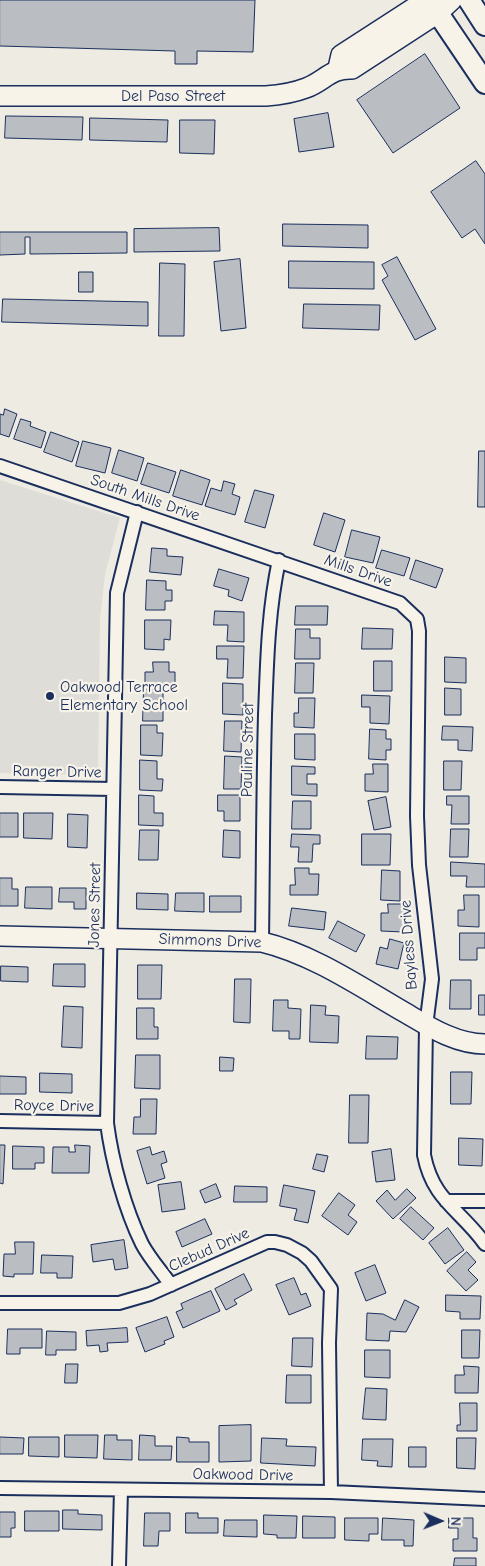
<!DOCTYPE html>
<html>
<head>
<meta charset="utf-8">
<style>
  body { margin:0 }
  #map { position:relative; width:485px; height:1566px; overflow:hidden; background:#eeebe2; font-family:"Comic Neue",sans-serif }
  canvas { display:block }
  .north { position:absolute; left:415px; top:1496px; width:50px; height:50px; -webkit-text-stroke:4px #f7f3e8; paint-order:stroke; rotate:91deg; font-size:14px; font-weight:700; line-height:20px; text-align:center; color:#1b2f5e }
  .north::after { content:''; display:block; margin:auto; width:18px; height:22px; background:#1b2f5e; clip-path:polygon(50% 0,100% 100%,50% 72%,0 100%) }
</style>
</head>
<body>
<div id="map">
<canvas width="485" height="1566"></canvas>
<div class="north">N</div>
</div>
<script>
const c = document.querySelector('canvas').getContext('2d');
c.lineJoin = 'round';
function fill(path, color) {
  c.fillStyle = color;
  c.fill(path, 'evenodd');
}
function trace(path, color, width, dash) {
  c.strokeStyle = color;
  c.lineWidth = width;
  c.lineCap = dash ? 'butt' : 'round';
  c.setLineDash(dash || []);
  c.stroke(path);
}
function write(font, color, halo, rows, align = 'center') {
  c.font = font + ' "Comic Neue",sans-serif';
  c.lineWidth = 4.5;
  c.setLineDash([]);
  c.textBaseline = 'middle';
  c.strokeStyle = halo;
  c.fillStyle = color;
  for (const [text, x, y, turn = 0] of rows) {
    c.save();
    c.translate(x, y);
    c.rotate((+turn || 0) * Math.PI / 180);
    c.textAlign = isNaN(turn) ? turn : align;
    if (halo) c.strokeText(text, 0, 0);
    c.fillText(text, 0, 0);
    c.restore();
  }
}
fill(new Path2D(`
  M0,480L120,518L105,574L100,619L98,775L0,773Z`), '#deddd8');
const building = new Path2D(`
  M0,0H255L253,52L197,51V64H175V51L0,46Z
  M425,54L460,108L393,153L357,100Z
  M328,113L334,147L299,152L294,119Z
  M6,116L83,117L82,140L5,138Z
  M90,118L168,120L167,142L90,140Z
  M180,120H215L214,154L180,153Z
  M476,161L485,174V244L475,229L462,238L431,192Z
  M283,224L368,225V248L283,246Z
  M219,228L220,251L134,252V229Z
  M0,232H127V253L30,254V237H25V254L0,255Z
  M397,257L436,329L415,340L382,280L388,276L382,265Z
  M240,259L246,328L221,331L214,262Z
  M289,261L374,262V289L289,288Z
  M160,263L185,264L184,336H159Z
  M79,272H93V292H79Z
  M3,299L148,302V326L2,322Z
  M304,304L380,305L379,330L303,328Z
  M5,409L17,414L9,437L0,434V414L3,415Z
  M21,419L31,422L30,426L46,432L41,448L14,439Z
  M51,432L79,442L72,462L44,452Z
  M83,441L111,448L105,473L76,466Z
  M119,450L144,458L137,481L112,473Z
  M479,451H485V507H478Z
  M148,463L176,472L169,493L141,484Z
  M181,470L210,480L202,505L173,496Z
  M224,481L235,484L232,494L240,497L235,515L205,506L211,488L221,491Z
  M255,490L274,495L265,528L245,522Z
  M324,513L345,520L335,552L314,545Z
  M352,530L380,537L373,563L345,557Z
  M152,548L167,549V556L183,557L181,575L150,572Z
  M382,550L410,558L404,576L376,568Z
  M416,560L443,569L436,588L410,579Z
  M219,569L249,578L242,601L228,596L229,590L214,586Z
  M147,580L166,581V590H172V601H165V610H146Z
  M296,606H328L327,625H295Z
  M215,611L244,612V642L227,641L228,625H214Z
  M145,620H171L170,640L164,639V650L145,649Z
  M363,628L393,629L392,649H362Z
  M296,629H310V638H320V659H295Z
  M217,646H244L243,678H227L228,659H217Z
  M445,657L466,658V683L445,682Z
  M374,661H392V691H374Z
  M153,662H169V672H175V685H145V672H153Z
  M296,663H314L313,693H295Z
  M223,683L243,684V715L223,714Z
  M445,688L461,689V715H445Z
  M144,689L163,690V721H143Z
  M362,695L390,696L389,724L370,723V707H362Z
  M299,698H315L314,728L294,727V713H298Z
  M225,721H242L241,752L224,751Z
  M141,725H157V733H163L162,756L141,755Z
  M443,726L473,727L472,751L458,750V740H442Z
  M370,729L386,730V739H391V750H386V760L369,759Z
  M295,734H315V760L295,759Z
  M225,756L242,757L241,789H224Z
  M140,760L157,761V779H163L162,791L140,790Z
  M444,761H462L461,790H444Z
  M373,764H388V792L365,791V774H373Z
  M292,766L315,767V774H307V784H317V796L292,795Z
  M139,795L154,796V813H163V826L139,825Z
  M218,795H240V821H224V811H218Z
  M447,796H469V824H451L452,805H447Z
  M386,797L391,827L374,830L368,801Z
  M293,801H311V829H292Z
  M0,813H18V837H0Z
  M24,813H53L52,839L24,838Z
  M68,814L88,815L87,848L68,847Z
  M451,829H469L468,857H450Z
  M140,830H159L158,860H139Z
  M224,830L240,831V858L223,857Z
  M292,834L320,835V844H313L312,862H298L299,847H291Z
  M362,834H391L390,865H362Z
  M451,862L485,864V887H466L467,876H451Z
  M295,868H309V874H319L318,895H290V885H295Z
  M382,870L400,871V901L381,900Z
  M0,878H12V889H18V906H0Z
  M26,887H52V909L25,908Z
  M60,888H86V909H74V902H59Z
  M137,893L168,894V910L137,909Z
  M176,893H204V912L175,911Z
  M464,895H479V927L458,926V910H464Z
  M210,896H241V912H210Z
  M388,904H404L403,932L381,931V913H388Z
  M292,908L326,912L324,930L289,926Z
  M338,921L365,935L356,952L329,938Z
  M460,933H485V948H477V960H460Z
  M390,939L404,943L398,969L376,964L380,947L387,949Z
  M54,964H85V987L53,986Z
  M138,965H162L161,999H138Z
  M1,966L28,967V982L1,981Z
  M235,979H251L250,1023L234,1022Z
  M451,980H471V1009H450Z
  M479,995H485V1015H479Z
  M274,1000H288V1008L301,1009L300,1039H289V1031H273Z
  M311,1005L326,1006L325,1015L339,1016L338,1043L310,1042Z
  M64,1006L83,1007L82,1048L62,1047Z
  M137,1008H154V1027H158V1039H137Z
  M367,1036L398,1037L397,1059H366Z
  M136,1055H160V1089L135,1088Z
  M220,1057L234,1058L233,1071H220Z
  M451,1072H472L471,1104H451Z
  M40,1073L72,1074V1093L40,1092Z
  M0,1076L26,1077V1094H0Z
  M350,1095H369L368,1143H349Z
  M141,1099H157L156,1134H133L134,1117H140Z
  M459,1138L483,1139L482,1166L459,1165Z
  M0,1145H5L3,1184L0,1183Z
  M75,1145L90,1146L89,1173H52L53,1147H69V1152H75Z
  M13,1146L44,1147V1163H35V1169H13Z
  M150,1147L152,1155L164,1151L167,1162L161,1164L165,1178L147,1184L137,1151Z
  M391,1149L395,1180L376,1182L372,1152Z
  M317,1154L328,1156L324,1172L313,1169Z
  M181,1182L185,1209L162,1212L158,1185Z
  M216,1184L221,1197L205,1203L200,1191Z
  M284,1185L315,1191L308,1223L294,1220L297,1209L280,1206Z
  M235,1186L267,1187V1202H234Z
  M407,1189L416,1198L393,1219L376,1201L387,1190L395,1200Z
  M339,1193L355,1205L348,1215L357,1222L348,1235L322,1216Z
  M411,1207L434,1228L423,1240L400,1219Z
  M205,1219L212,1234L182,1247L176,1232Z
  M448,1228L464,1250L445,1264L429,1243Z
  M124,1240L128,1268L115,1270L113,1259L93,1262L91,1245Z
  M15,1242H34L33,1274H14V1277L3,1276L4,1254H15Z
  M467,1252L476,1262L468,1270L478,1280L466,1291L447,1271Z
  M42,1255L73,1256L72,1278H57V1273H41Z
  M375,1265L386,1293L366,1301L355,1273Z
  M244,1274L252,1290L234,1300L237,1304L226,1310L215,1289Z
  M294,1278L301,1295L306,1293L311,1306L289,1315L276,1285Z
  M211,1291L220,1311L183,1328L176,1312L183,1309L181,1304Z
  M446,1295L481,1296L480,1319H460V1312L446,1311Z
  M405,1300L419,1307L406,1332L390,1331L389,1341L366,1340L367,1313L383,1314L395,1320Z
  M167,1317L174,1337L164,1341L165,1344L145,1352L136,1328Z
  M127,1328L128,1342L107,1343L108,1351L100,1352L99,1345L87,1346L86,1331Z
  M8,1329H42V1348H20V1354H7Z
  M462,1330H480L479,1358H462Z
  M47,1331L76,1332V1350H56V1355H46Z
  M293,1338H313L312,1367L292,1366Z
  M365,1350H390V1378L365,1377Z
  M66,1364H78L77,1383H65Z
  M464,1366L479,1367L478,1393H455V1375H464Z
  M287,1375H311V1403H286Z
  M366,1388L387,1389L386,1420L363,1419Z
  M460,1403H477V1431H457V1425H460Z
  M251,1425V1461L219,1462V1426Z
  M65,1435H98L97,1458L65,1457Z
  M105,1435H117V1440H132V1460L104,1459Z
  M140,1435L155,1436V1446H172L171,1460H139Z
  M0,1437L24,1438L23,1454H0Z
  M29,1437H59V1457L29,1456Z
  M177,1437L189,1438V1442H209V1462H177Z
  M262,1438L287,1439L286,1446L316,1447L315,1466L261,1463Z
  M457,1438H476L475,1469L457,1468Z
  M363,1439H393L392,1467L377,1466L378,1461L362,1460Z
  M409,1447H426V1467H409Z
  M63,1510H78V1514L102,1515V1530L63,1529Z
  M25,1511H59V1531H25Z
  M0,1512H15V1528H11V1537H0Z
  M145,1513H170V1531H159L158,1546H144Z
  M186,1513H198V1518H218V1533H186Z
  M264,1515L297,1516L296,1538H277V1535L264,1534Z
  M303,1516L335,1517V1538H303Z
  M345,1518H378V1534H369V1541L345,1540Z
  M383,1518L414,1520L413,1546H404V1540H382Z
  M449,1518H473V1538H477V1551H453V1539H458V1528H449Z
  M225,1520H257V1537L224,1536Z
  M455,1558H476V1566H454Z`);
fill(building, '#babdc2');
trace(building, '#1b2f5e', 1);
const street = new Path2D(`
  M0,466L400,603L417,619L419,631L417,816L419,865L432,979L426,1026L424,1155C433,1201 460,1209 485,1244
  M137,512L117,593L107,1123C112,1162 125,1209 142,1244C150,1259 162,1272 171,1285
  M0,787L113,789
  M262,942C263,866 263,790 265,715C267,662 268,612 279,560
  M0,1121L107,1123
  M446,1201H485
  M0,1303H119L150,1294L267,1242H275L287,1245L302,1253L311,1261L331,1289L329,1343L331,1492
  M0,1488L331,1492L485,1499
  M119,1566L121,1490`);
const secondary = new Path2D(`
  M338,68L341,55L426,0
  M0,96H266C280,95 293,93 306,88C325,81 330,68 352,69L438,13L452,0
  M0,936L262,942C312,954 359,986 404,1012C428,1026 455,1044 485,1044`);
const primary = new Path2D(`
  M429,0L485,83
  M469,0L485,25`);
trace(street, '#1b2f5e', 16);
trace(secondary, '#1b2f5e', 22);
trace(primary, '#1b2f5e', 24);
trace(street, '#f7f3e8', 12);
trace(secondary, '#f7f3e8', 19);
trace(primary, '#f7f3e8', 20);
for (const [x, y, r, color] of [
  [50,696,5,"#1b2f5e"]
]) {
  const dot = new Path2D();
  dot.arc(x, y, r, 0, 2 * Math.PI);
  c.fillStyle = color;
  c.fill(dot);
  trace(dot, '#f7f3e8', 2);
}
write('16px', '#1b2f5e', '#f7f3e8', [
  ["Del Paso Street",173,96],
  ["South Mills Drive",145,498,19],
  ["Mills Drive",358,571,19],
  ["Pauline Street",248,750,-89],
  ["Ranger Drive",57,772,1],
  ["Jones Street",95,905,-89],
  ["Simmons Drive",210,941,2],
  ["Bayless Drive",409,945,-94],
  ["Royce Drive",54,1106,1],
  ["Clebud Drive",209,1250,-24],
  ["Oakwood Drive",243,1475,1]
]);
write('16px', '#1b2f5e', '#f7f3e8', [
  ["Oakwood Terrace",60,687],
  ["Elementary School",60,705]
], 'left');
</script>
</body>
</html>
